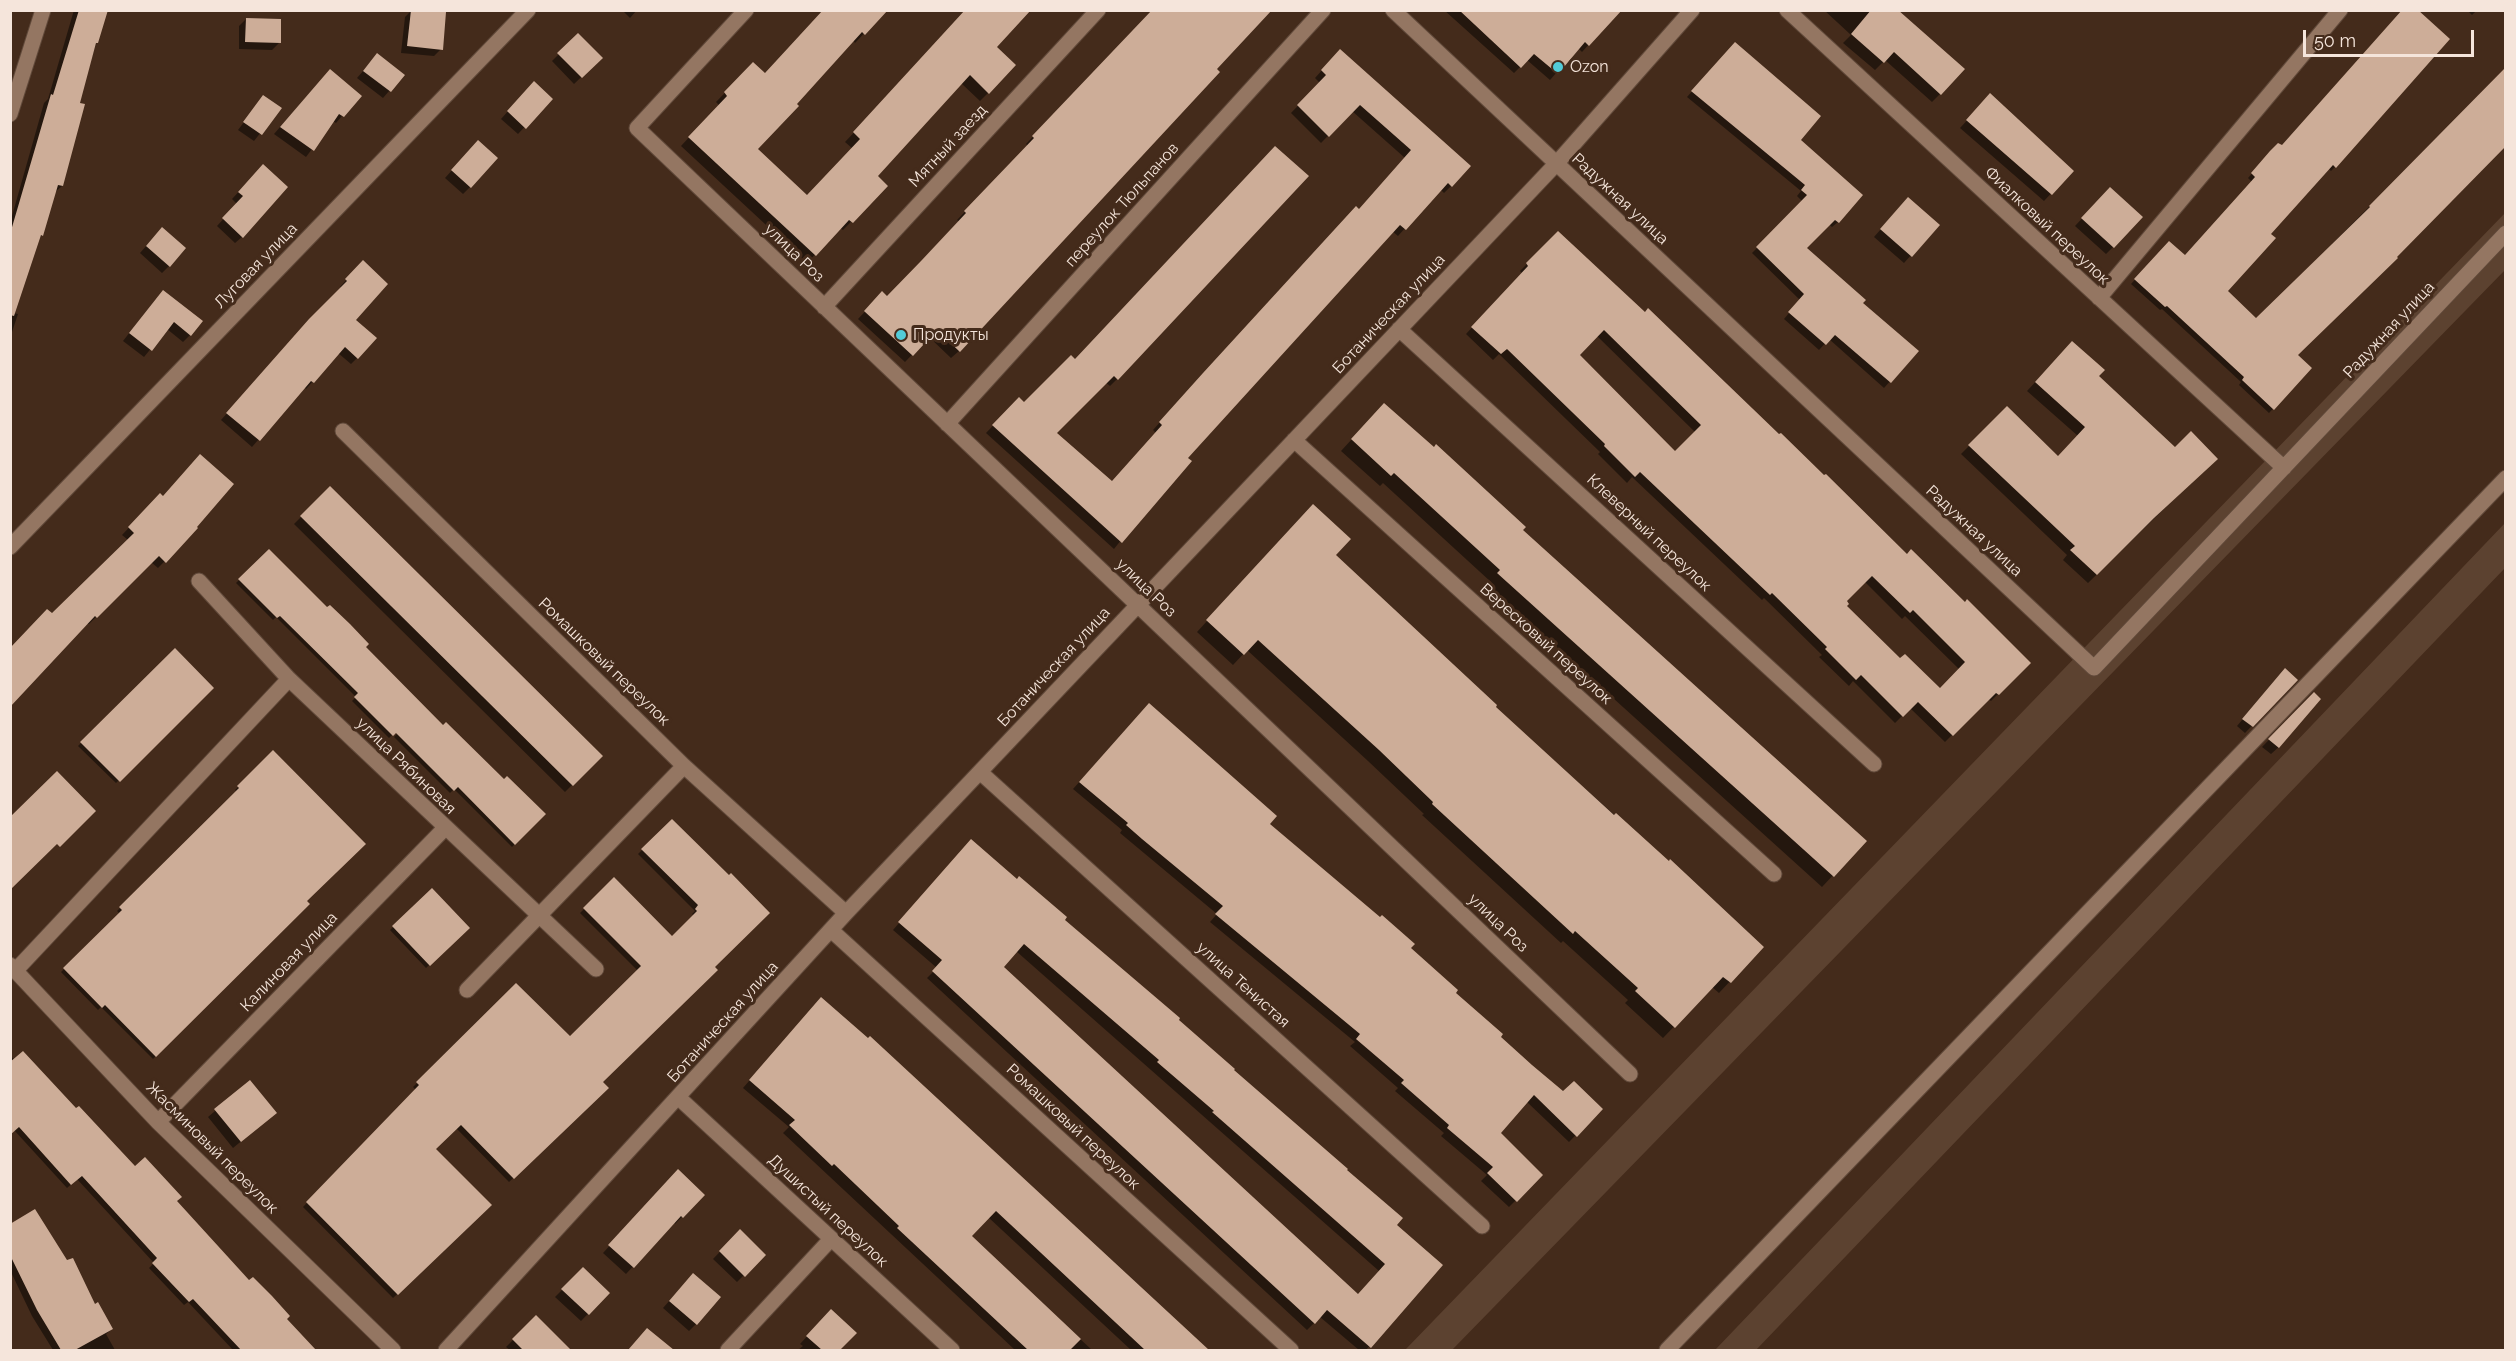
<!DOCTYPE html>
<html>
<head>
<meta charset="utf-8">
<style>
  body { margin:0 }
  #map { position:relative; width:2516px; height:1361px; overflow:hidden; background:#442b1b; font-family:Raleway,sans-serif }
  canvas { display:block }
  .frame { position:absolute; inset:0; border:12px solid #f5e5db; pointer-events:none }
  .scale { position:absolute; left:2303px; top:30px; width:171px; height:27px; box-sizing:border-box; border:3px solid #f5e5db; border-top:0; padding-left:8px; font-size:18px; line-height:21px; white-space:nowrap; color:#f5e5db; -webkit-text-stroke:4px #442b1b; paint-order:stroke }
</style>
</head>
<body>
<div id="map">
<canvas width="2516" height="1361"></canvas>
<div class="frame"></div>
<div class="scale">50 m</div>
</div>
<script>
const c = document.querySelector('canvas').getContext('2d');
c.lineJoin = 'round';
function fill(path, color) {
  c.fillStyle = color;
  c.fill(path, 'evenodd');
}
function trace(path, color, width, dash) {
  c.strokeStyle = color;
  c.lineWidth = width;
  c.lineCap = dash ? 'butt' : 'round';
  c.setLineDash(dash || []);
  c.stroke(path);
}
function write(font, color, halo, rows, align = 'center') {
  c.font = font + ' Raleway,sans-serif';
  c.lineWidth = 6;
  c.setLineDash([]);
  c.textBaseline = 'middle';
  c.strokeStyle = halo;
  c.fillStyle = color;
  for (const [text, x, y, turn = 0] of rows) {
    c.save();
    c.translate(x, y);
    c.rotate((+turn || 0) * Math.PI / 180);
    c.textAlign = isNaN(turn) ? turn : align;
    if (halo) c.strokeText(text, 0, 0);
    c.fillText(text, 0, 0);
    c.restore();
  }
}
fill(new Path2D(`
  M2505,213V270L1452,1350H1405Z
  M2505,523V568L1756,1350H1715Z`), '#5c4230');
fill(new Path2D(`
  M74,10H106L78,104L62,186L54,193L42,235L38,238L13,313L18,314L10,338V223L44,103L48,99Z
  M412,10H445L441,49L434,56L401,53L405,17Z
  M622,10H637L630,18Z
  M886,10L855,43L853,40L756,149L807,197L853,149L845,142L897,87L995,47L988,93L980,101L961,83L876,176L886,186L843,230L840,228L807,263L681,146L719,105L716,102L753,64L764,75Z
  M1154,10L959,351L951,358L929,337L905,362L858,319L875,301L887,298L960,222L957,220L1028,146L1026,144Z
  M1444,10H1620L1582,52L1578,48L1550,80L1527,60L1514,73Z
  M1824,10H1895L1940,94L1932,102L1885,60L1875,70L1843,43L1851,35Z
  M2403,10L2335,167L2331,171L2328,168L2269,234L2226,292L2256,320L2506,70V145L2296,356L2310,369L2269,413L2239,385L2241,382L2162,309L2160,310L2131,284L2169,243L2185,257L2252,182L2248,178L2266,158L2281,147Z
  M2467,10H2477L2472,15Z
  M246,19L279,43L272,50L239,49V26Z
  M578,35L601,58L574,84L552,61Z
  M1729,50L1799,140L1838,222L1832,227L1829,224L1805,248L1861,303L1917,351L1884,388L1829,339L1819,350L1784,319L1800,300L1752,253L1803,202L1797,196L1801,191L1687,97Z
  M377,55L403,75L383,98L357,78Z
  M1333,58L1451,186L1444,193L1440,189L1398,236L1392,231L1186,458L1114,549L986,433L1012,406L1024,404L1075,361L1275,148L1117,379L1110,386L1105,382L1055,433L1112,483L1156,433L1153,430L1196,382L1358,211L1405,158L1352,111L1321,143L1291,113L1320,83L1315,78Z
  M323,78L359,96L336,123L333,121L306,157L274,134Z
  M527,90L551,99L518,134L501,119Z
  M263,97L280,108L254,141L238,130Z
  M1984,102L2072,171L2044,201L1960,128Z
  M471,149L470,187L463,194L445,178Z
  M256,173L242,237L235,243L217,226L237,204L232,199Z
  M2103,196L2113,247L2106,254L2075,226Z
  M1901,206L1938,225L1904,263L1874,237Z
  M1558,233L1907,556L2029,663L1991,701L1988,699L1945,742L1910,708L1895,723L1853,681L1849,686L1819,657L1822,655L1764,598L1762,600L1632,477L1627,483L1598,454L1600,452L1499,354L1493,360L1466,334L1522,273L1520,271ZM1597,336L1695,432L1674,453L1578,354ZM1864,581L1902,619L1905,616L1960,670L1940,690L1900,660L1845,606V601Z
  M155,236L169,266L162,273L140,253Z
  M356,269L354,320L357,358L351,364L338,353L306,389L304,387L252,447L221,420L303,328L342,288L340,287Z
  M156,299L190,335L183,342L167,329L144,357L123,341Z
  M2064,351L2097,376L2175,449L2216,458L2088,583L2063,560L2067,555L1961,454L2007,408L2058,458L2078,436L2027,391Z
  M1374,415L1433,449L1865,841L1822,887L1488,585L1491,582L1383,483L1380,486L1341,451Z
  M330,488L601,756L565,792L294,524Z
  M160,495L196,529L158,568L151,562L89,624L52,616L128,540L122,535Z
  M1302,517L1334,555L1494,707L1762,947L1719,993L1712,987L1663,1038L1625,1003L1628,1000L1563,941L1561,943L1422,815L1424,814L1368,761L1247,650L1233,665L1197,632Z
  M269,551L443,727L544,814L512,847L454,789L450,793L394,737L402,729L400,727L389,738L352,701L356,697L276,617L273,620L236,583Z
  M175,650L212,688L116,783L78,746Z
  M2278,677L2296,680L2245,733L2237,726Z
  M2314,694L2281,745L2271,754L2262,747Z
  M1142,712L1409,949L1499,1037L1563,1093L1601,1109L1569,1142L1527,1102L1499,1133L1541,1175L1509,1207L1481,1181L1487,1175L1441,1136L1444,1133L1395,1091L1398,1088L1350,1046L1355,1042L1210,922L1217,914L1120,833L1122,830L1073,789Z
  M273,753L305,901L308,904L153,1059L101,1007L98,1010L61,972L120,914L117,911L237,792L235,790Z
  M672,821L768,913L601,1082L607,1088L509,1182L456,1128L434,1149L490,1205L393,1298L303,1207L416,1090L413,1087L516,985L570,1038L638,971L580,913L614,880L672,938L694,916L692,914L695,911L638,854Z
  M964,848L1063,920L1345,1170L1395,1225L1441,1265L1366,1350H1359L1320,1317L1307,1330L927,978L937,968L893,930ZM1016,951L1379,1271L1358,1296L1002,967Z
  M432,890L468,928L426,968L390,930Z
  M814,1006L868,1040L870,1038L1207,1350H1131L988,1217L969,1236L1092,1350H1015L783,1133L789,1127L743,1088Z
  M10,1056L76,1110L135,1168L175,1201L314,1350H233L188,1302L184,1305L149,1268L154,1263L77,1179L67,1188L14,1130L10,1133Z
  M249,1082L268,1119L233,1148L208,1117Z
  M672,1178L703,1195L675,1224L674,1222L626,1274L603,1253Z
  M10,1225L95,1306L112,1329L106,1334L115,1350H53L32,1316L10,1270Z
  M740,1231L764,1255L737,1282L713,1259Z
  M583,1269L608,1293L581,1321L555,1297Z
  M686,1282L696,1324L689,1331L663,1308Z
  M536,1317L561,1342L552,1350H510L506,1347Z
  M824,1318L855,1333L838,1350H798L803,1346L800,1344Z
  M640,1337L668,1347L666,1350H629Z`), '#0007');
fill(new Path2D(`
  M79,10H108L98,43H96L80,103L85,104L63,186L58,185L43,236L41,235L14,316L10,315V234L51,94L53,95Z
  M411,10L446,12L443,50L407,46Z
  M823,10H888L865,35L862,32L797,104L799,106L758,149L807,195L860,139L853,132L965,10H1031L997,47L1016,65L989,94L970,75L878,176L888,186L853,223L849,220L816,256L688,137L727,96L724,92L753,62L765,73Z
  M1152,10H1272L1217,69L1220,72L960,352L937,330L913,356L864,311L882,291L887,296L921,261L966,213L964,211L1034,138L1032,136Z
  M1459,10H1622L1589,46L1585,42L1558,74L1534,54L1521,68Z
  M1871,10H1898L1965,69L1941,95L1894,52L1884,63L1851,34Z
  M2402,10H2418L2450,39L2336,168L2333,165L2271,234L2276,238L2228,291L2256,318L2370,207L2369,206L2505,68V147L2397,257L2398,258L2298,355L2312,368L2274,410L2242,380L2244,377L2167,306L2165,307L2134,279L2169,241L2185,255L2255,177L2251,173L2270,151L2278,143L2282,145Z
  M246,18L281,19V43L245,42Z
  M578,33L603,58L582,78L557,53Z
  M1735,42L1821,116L1801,140L1863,195L1839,223L1835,220L1807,248L1866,300L1863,303L1919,351L1891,383L1835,335L1826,345L1788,312L1804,294L1756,247L1807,195L1801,190L1805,185L1691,91Z
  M1340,49L1471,166L1452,187L1448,183L1406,230L1400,225L1188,458L1192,461L1122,543L992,425L1019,397L1024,402L1071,355L1075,359L1275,146L1309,176L1118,380L1114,376L1057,433L1112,481L1162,425L1159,422L1203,373L1356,206L1359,209L1411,150L1360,105L1329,137L1297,105L1326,75L1321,70Z
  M377,53L405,75L391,92L363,71Z
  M330,69L362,96L344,117L339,114L314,151L280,127Z
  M534,81L553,99L526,129L507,111Z
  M1990,93L2074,171L2052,195L1966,120Z
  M263,95L282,108L262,135L243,122Z
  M478,140L498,158L471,188L451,170Z
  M263,164L288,187L243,238L222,218L243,196L238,192Z
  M2110,187L2143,217L2114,248L2081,218Z
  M1908,197L1940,225L1912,257L1880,229Z
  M162,227L186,248L170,267L146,246Z
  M1558,231L1645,312L1648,308L1779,434L1781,433L1824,475L1826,474L1907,554L1911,549L1965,602L1967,599L2031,663L1999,695L1996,693L1953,736L1918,702L1903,717L1861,675L1856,680L1825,649L1827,647L1772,593L1770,595L1640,472L1635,477L1604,446L1605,444L1507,349L1501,354L1471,327L1528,266L1526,263ZM1604,330L1701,425L1675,451L1580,355ZM1872,576L1910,613L1913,610L1965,662L1940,688L1905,654L1900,658L1847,606L1849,604L1847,601Z
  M363,260L388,284L356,320L377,338L358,359L345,347L314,383L311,381L260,441L226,413L309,319L347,281L345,279Z
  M163,290L203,321L191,336L174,322L152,351L129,333Z
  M2072,341L2105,370L2099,376L2175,447L2191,431L2218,459L2154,518L2097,575L2070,550L2075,546L1968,445L2007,406L2058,456L2085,427L2035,382Z
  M1384,403L1434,447L1436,444L1526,527L1523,530L1867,841L1834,877L1497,573L1500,570L1394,473L1391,476L1351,439Z
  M200,454L234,484L197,527L198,528L166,563L159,556L97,618L95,616L10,707V648L47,609L52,613L134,533L128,527L160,493L163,496Z
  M330,486L603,756L573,786L300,516Z
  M1313,504L1351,539L1336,555L1497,705L1496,707L1614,815L1616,813L1669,861L1670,859L1764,947L1731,983L1723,977L1675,1028L1635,991L1638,988L1575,931L1573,934L1432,804L1433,802L1379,750L1258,640L1244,655L1206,620Z
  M269,549L327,607L330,605L350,624L369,644L366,647L443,725L446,722L504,779L507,776L546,814L515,845L458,787L454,791L396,733L393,736L354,697L358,693L280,616L277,618L238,579Z
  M175,648L214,688L120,782L80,742Z
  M2285,668L2298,680L2253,727L2242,719Z
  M2314,692L2321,699L2279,748L2268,739Z
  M1149,703L1277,816L1270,824L1380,917L1382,915L1415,944L1411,948L1458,990L1456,993L1503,1034L1501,1037L1532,1065L1563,1091L1574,1081L1603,1109L1577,1137L1534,1095L1501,1133L1543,1175L1517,1202L1487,1173L1493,1167L1447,1128L1449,1125L1401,1083L1404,1080L1356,1039L1360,1034L1215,914L1223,906L1142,839L1126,825L1128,823L1079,782Z
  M273,750L366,844L307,901L310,904L156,1057L105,1005L102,1008L63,968L122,910L119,907L239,788L237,786Z
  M57,771L96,811L60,847L57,844L10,890V817Z
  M672,819L729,875L731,873L770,913L715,967L718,970L603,1082L609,1088L514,1179L461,1125L436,1149L492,1205L398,1295L306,1202L419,1085L416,1082L516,983L570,1036L641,966L583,908L614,877L672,936L697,911L695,909L698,905L641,849Z
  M971,839L1017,879L1019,876L1067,917L1065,920L1180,1018L1179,1020L1235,1069L1234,1070L1348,1169L1347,1170L1403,1218L1397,1225L1443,1265L1371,1348L1327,1310L1315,1324L932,971L942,960L898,922ZM1024,944L1159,1060L1157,1062L1214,1111L1212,1112L1385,1264L1358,1294L1004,967Z
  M432,888L470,928L430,966L392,926Z
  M821,997L868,1038L870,1036L1209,1350H1145L996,1211L972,1236L1081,1339L1070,1350H1028L897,1228L899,1226L834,1164L832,1166L789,1125L795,1120L749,1080Z
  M23,1051L76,1108L79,1106L135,1166L145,1157L182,1197L177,1201L249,1280L253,1277L272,1296L290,1316L287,1319L316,1350H241L193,1299L189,1302L152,1263L157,1258L82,1176L71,1185L19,1127L10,1135V1062Z
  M250,1080L277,1113L241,1142L214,1109Z
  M678,1169L705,1195L683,1218L681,1216L634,1268L608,1245Z
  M35,1209L67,1260L73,1258L95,1304L98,1302L113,1329L75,1350H61L37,1310L10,1255V1224Z
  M740,1229L766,1255L745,1277L719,1251Z
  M583,1267L610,1293L589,1315L561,1289Z
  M693,1273L721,1297L697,1325L669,1301Z
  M831,1309L857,1333L840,1350H822L806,1336Z
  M536,1315L571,1350H523L512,1339Z
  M647,1328L674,1350H628Z`), '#cdad98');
const minor = new Path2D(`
  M746,10L637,128L1630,1074
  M1393,10L2094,668L2506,233
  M1787,10L2284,468
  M10,114L43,10
  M2099,298L2340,10
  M824,307L1098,10
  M1399,329L1874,764
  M947,424L1323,10
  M343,431L684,766L846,913
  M1294,440L1774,874
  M10,547L528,10
  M199,581L289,679L596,969
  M980,772L1482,1226
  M831,930L1291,1350
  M10,965L158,1122L393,1350
  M16,970L289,679
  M467,990L684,766
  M679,1098L952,1350
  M158,1122L445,828
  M446,1350L846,913L1556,164L1692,10
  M728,1350L831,1239
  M1667,1350L2506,478`);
trace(minor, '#60493a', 17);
trace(minor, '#947662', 15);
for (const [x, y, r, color] of [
  [1558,67,6,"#52cbd8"],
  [901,335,6,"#52cbd8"]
]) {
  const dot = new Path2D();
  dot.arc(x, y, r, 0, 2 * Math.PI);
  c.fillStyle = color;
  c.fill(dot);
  trace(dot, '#442b1b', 2);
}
write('16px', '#f5e5db', '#442b1b', [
  ["Ozon",1570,67],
  ["Продукты",913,335]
], 'left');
write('16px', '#f5e5db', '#442b1b', [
  ["Мятный заезд",948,146,-47],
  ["Радужная улица",1620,199,43],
  ["переулок Тюльпанов",1122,205,-48],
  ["Фиалковый переулок",2047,226,43],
  ["улица Роз",794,253,44],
  ["Луговая улица",256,266,-46],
  ["Ботаническая улица",1389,314,-47],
  ["Радужная улица",2389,330,-47],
  ["Радужная улица",1974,531,43],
  ["Клеверный переулок",1649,533,43],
  ["улица Роз",1146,588,44],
  ["Вересковый переулок",1546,644,42],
  ["Ромашковый переулок",604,662,44],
  ["Ботаническая улица",1054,667,-47],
  ["улица Рябиновая",406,766,44],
  ["улица Роз",1498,923,44],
  ["Калиновая улица",289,962,-46],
  ["улица Тенистая",1243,985,42],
  ["Ботаническая улица",723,1022,-48],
  ["Ромашковый переулок",1073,1127,43],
  ["Жасминовый переулок",212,1148,45],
  ["Душистый переулок",828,1211,43]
]);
</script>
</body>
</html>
